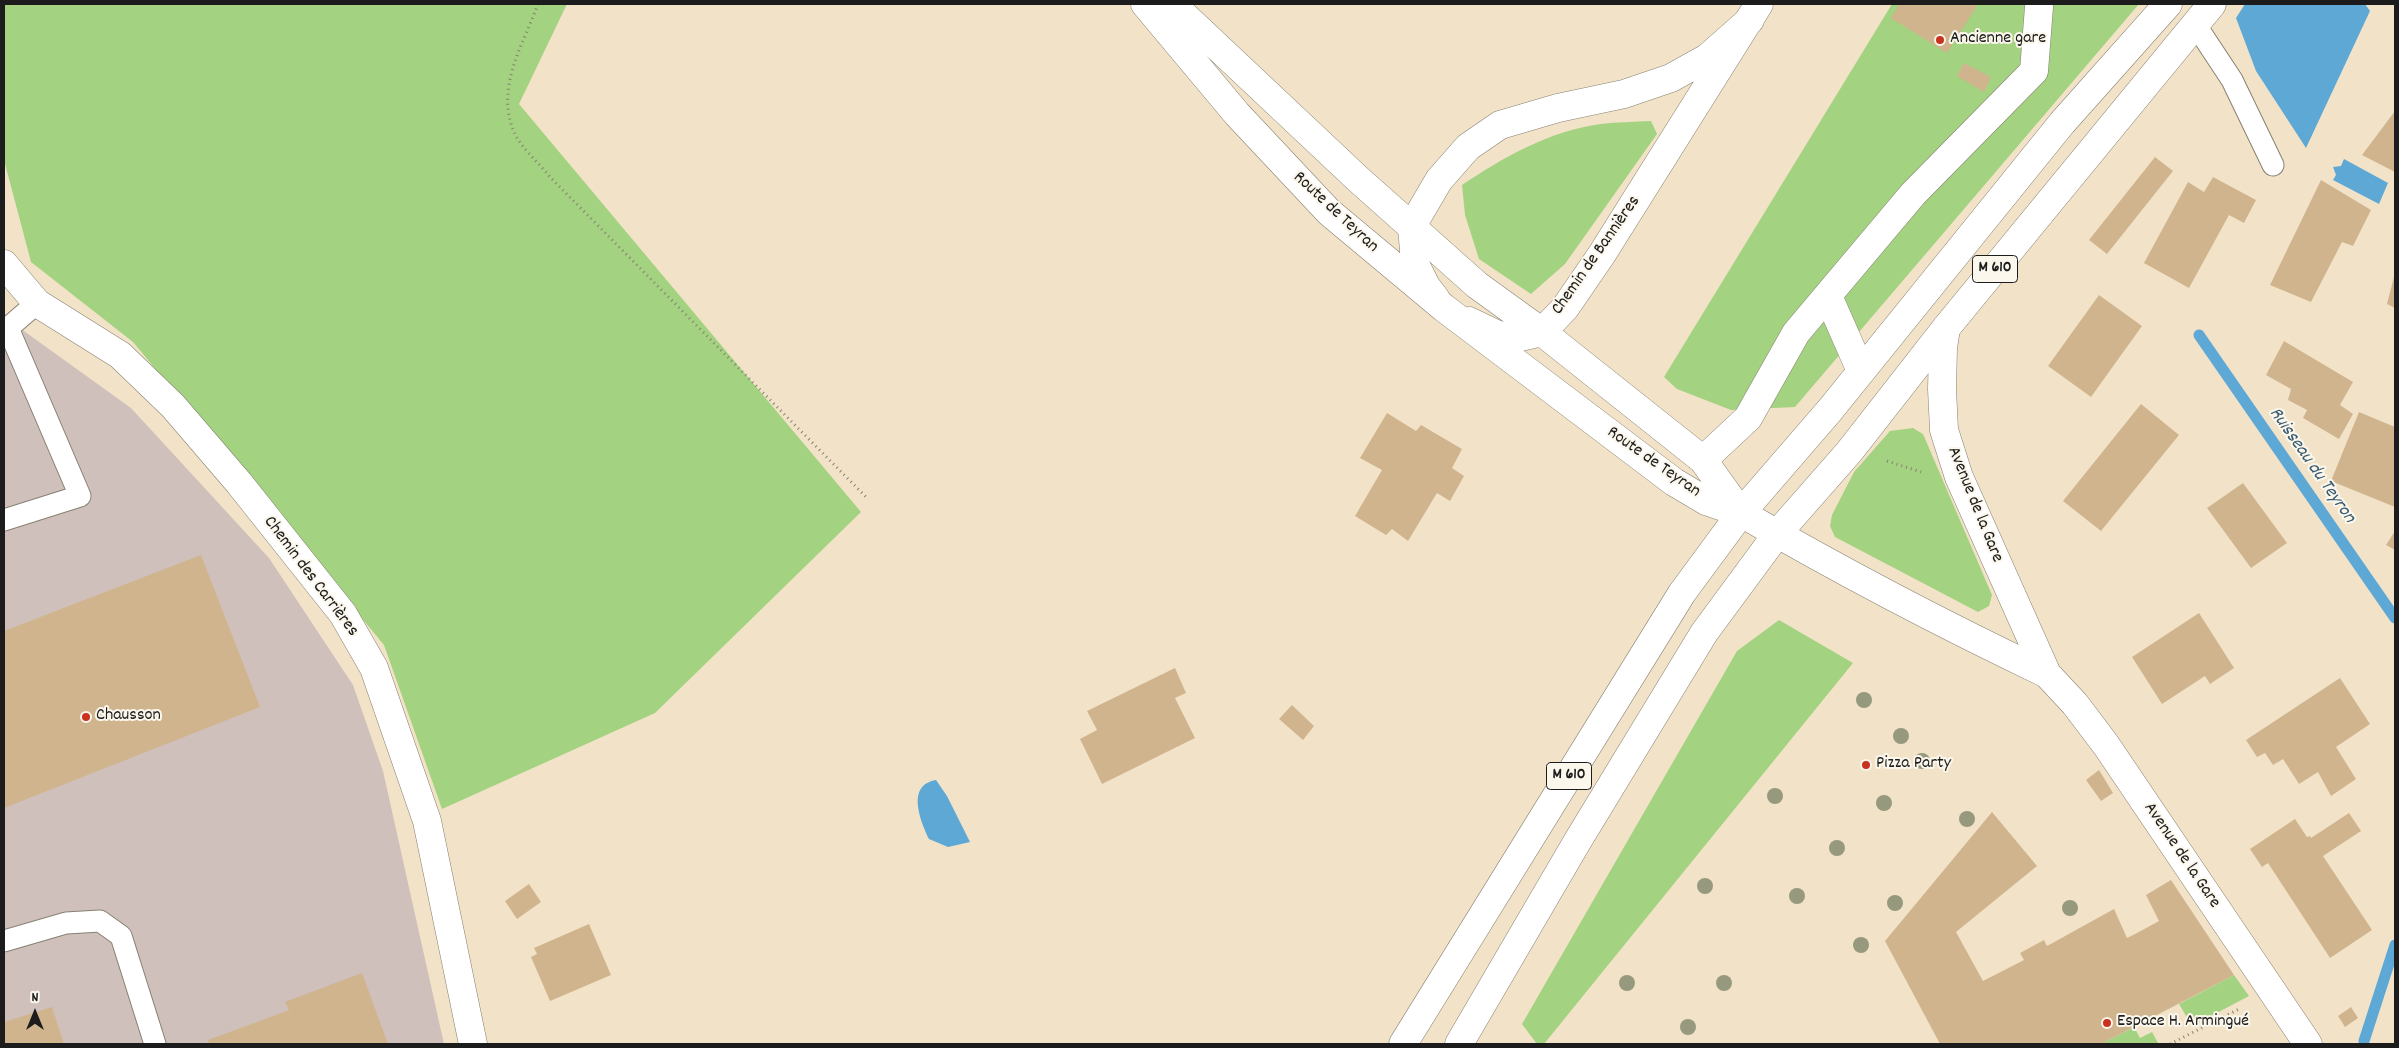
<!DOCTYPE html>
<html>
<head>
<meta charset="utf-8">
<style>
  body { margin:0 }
  #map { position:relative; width:2399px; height:1048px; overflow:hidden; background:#f2e3c8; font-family:Dekko,sans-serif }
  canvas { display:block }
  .frame { position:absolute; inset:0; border:5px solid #1c1c1c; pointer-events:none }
  .north { position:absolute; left:10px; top:988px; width:50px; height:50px; -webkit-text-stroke:4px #fbf7ec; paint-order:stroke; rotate:0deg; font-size:14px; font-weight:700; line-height:20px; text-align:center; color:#1c1c1c }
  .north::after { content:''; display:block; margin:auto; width:18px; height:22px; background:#1c1c1c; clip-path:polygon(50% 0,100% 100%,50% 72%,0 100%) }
</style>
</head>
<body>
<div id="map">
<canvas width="2399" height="1048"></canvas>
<div class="frame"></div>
<div class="north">N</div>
</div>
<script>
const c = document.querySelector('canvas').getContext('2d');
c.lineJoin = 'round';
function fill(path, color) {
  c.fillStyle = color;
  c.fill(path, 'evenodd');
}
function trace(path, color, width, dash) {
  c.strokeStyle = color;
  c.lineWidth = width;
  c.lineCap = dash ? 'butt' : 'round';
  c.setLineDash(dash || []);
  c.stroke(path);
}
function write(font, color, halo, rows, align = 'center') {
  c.font = font + ' Dekko,sans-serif';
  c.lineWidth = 4;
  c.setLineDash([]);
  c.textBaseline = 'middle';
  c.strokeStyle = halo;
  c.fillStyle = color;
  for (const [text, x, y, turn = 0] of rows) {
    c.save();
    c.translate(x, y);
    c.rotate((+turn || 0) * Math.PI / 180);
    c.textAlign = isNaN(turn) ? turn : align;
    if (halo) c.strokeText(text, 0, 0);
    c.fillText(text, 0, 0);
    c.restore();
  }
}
fill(new Path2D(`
  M4,312L10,321L131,408L269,558L353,685L383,771L444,1044H4Z`), '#d0c0bc');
fill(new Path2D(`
  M4,4H567L519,104L861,512L655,713L442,809L384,645L133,342L31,262L4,160Z
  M1892,4H2139L1795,407L1731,410L1677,389L1664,377Z
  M1651,121L1657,134L1565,264L1531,294L1479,259L1465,215L1462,185C1504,157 1549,131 1601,124C1617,122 1634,122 1651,121Z
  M1913,428L1923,434L1992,595L1989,606L1978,612L1835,537L1830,526L1832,515L1854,472L1890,431Z
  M1779,620L1853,663L1544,1044H1537L1522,1024L1737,651Z
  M2234,975L2249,996L2192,1026L2179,1004Z
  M2134,1027L2140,1038L2152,1032L2158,1043L2101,1044Z`), '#a3d280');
fill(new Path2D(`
  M2245,4H2365L2370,11L2306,148L2256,71L2236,18Z
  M2344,159L2388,183L2379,204L2333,180L2336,175L2333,167L2341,166Z
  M936,780L947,796L970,842L948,847L929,839C920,820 906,785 936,780Z`), '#5ea8d6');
trace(new Path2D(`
  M2199,335L2395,618
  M2364,1041L2395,945`), '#5ea8d6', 11);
fill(new Path2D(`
  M1900,4H1978L1947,53L1891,18Z
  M1964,63L1991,77L1984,92L1957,76Z
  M2395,111V172L2362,155Z
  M2155,157L2173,171L2107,254L2089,240Z
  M2213,177L2256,200L2244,223L2229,215L2189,288L2144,263L2188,182L2204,192Z
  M2321,180L2371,210L2353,246L2342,242L2311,302L2270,285Z
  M2395,273V308L2387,304Z
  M2099,295L2142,326L2091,397L2048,366Z
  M2284,341L2353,382L2340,405L2353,414L2339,439L2303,418L2307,410L2288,400L2291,389L2266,375Z
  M2141,404L2179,435L2101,531L2063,501Z
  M2359,412L2395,427V507L2331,481Z
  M1387,413L1416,431L1421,425L1462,449L1452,468L1464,476L1450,501L1437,493L1408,541L1392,529L1386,535L1355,516L1382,470L1360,458Z
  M2243,483L2287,543L2251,568L2207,508Z
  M2395,531V550L2386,545Z
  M201,555L260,707L4,808V631Z
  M2199,613L2234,668L2210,684L2205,676L2162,704L2132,657Z
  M1175,668L1186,693L1175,698L1195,738L1102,784L1080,739L1097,730L1087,711Z
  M2340,678L2370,724L2336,747L2356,779L2331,796L2318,772L2299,784L2283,759L2273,765L2265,753L2257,757L2246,740Z
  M1292,705L1314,726L1303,740L1279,719Z
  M2099,770L2113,793L2101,801L2086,780Z
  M1992,812L2037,866L1956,932L1983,981L2024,960L2020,953L2044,940L2047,946L2114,909L2127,938L2137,933L2159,921L2146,895L2171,880L2234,975L2101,1044H1940L1885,941Z
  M2349,813L2361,831L2323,856L2372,930L2330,958L2268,863L2262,867L2250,849L2295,819L2307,837L2310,836L2311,838Z
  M529,884L541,902L517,919L505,901Z
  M589,924L611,975L550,1001L531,957L537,954L534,948Z
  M362,973L388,1044H209L208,1040L289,1010L285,1002Z
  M52,1007L64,1044H4V1022Z
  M2351,1007L2358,1018L2345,1027L2338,1016Z`), '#d0b48e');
const service = new Path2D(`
  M2195,24L2232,80L2273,165
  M8,328L37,303
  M4,329L8,328L80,496L4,520
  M4,941L66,923L100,921L121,936L155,1044`);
const minor = new Path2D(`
  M4,264L37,303L120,355L173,406L239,483L343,614L374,668L427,821L473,1044
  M1828,296L1861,371
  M1436,299L1426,286L1415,264L1412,226L1439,180L1468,147L1500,125L1558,108L1624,94L1671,78L1707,58L1750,20
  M1469,321L1498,335L1520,337L1542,332L1565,308L1602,254L1759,4
  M1946,328L1943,348L1942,389L1944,430L1959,477L2047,674L2075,704L2106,745L2308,1044
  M1703,460L1748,418L1796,333L1913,194L2034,71L2039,7
  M1741,513C1841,571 1942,624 2047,674`);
const tertiary = new Path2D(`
  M1145,4L1237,114L1329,212L1444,308L1674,482L1706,501L1741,513
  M1172,4L1358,179L1477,285L1542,332L1703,460L1741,513`);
const primary = new Path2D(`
  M1403,1044L1682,593L1741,513L1830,410L2062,123L2168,4
  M1459,1044L1577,842L1704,633L1777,534L1849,452L1946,328L2212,4`);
trace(service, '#878072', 23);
trace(minor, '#878072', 29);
trace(tertiary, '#878072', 29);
trace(primary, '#878072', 29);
trace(new Path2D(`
  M538,4C523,45 495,88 514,132C521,148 539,163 550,177L868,499
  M1887,461L1921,472
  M2170,1044L2241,1008`), '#878072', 3, [1, 4]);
trace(service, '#fff', 21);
trace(minor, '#fff', 28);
trace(tertiary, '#fff', 28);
trace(primary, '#fff', 28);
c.fillStyle = '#96997d';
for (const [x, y] of [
  [1864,700],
  [1901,736],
  [1922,761],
  [1775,796],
  [1884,803],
  [1967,819],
  [1837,848],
  [1705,886],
  [1797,896],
  [1895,903],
  [2070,908],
  [1861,945],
  [1627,983],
  [1724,983],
  [1688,1027]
]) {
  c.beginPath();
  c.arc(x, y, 8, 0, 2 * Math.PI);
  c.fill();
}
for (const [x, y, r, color] of [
  [1940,40,5,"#c8321e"],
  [86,717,5,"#c8321e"],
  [1866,765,5,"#c8321e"],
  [2107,1023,5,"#c8321e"]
]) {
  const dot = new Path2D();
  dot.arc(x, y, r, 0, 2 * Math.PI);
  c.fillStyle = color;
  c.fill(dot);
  trace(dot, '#fbf7ec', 2);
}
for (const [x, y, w] of [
  [1995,269,45],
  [1569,776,45]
]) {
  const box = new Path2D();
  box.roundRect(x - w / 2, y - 13.5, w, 27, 4);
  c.fillStyle = '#fbf7ec';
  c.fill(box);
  trace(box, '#1c1c1c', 1);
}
write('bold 16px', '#1c1c1c', null, [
  ["M 610",1995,269],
  ["M 610",1569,776]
]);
write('18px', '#1c1c1c', '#fbf7ec', [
  ["Ancienne gare",1950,40],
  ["Chausson",96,717],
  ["Pizza Party",1876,765],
  ["Espace H. Armingué",2117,1023]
], 'left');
write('18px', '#1c1c1c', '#fbf7ec', [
  ["Route de Teyran",1335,213,43],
  ["Chemin de Bannières",1597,256,-55],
  ["Route de Teyran",1653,463,35],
  ["Avenue de la Gare",1974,505,68],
  ["Chemin des Carrières",310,577,53],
  ["Avenue de la Gare",2181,856,56]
]);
write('italic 19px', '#3a5b70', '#fbf7ec', [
  ["Ruisseau du Teyron",2311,466,55]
]);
</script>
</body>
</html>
